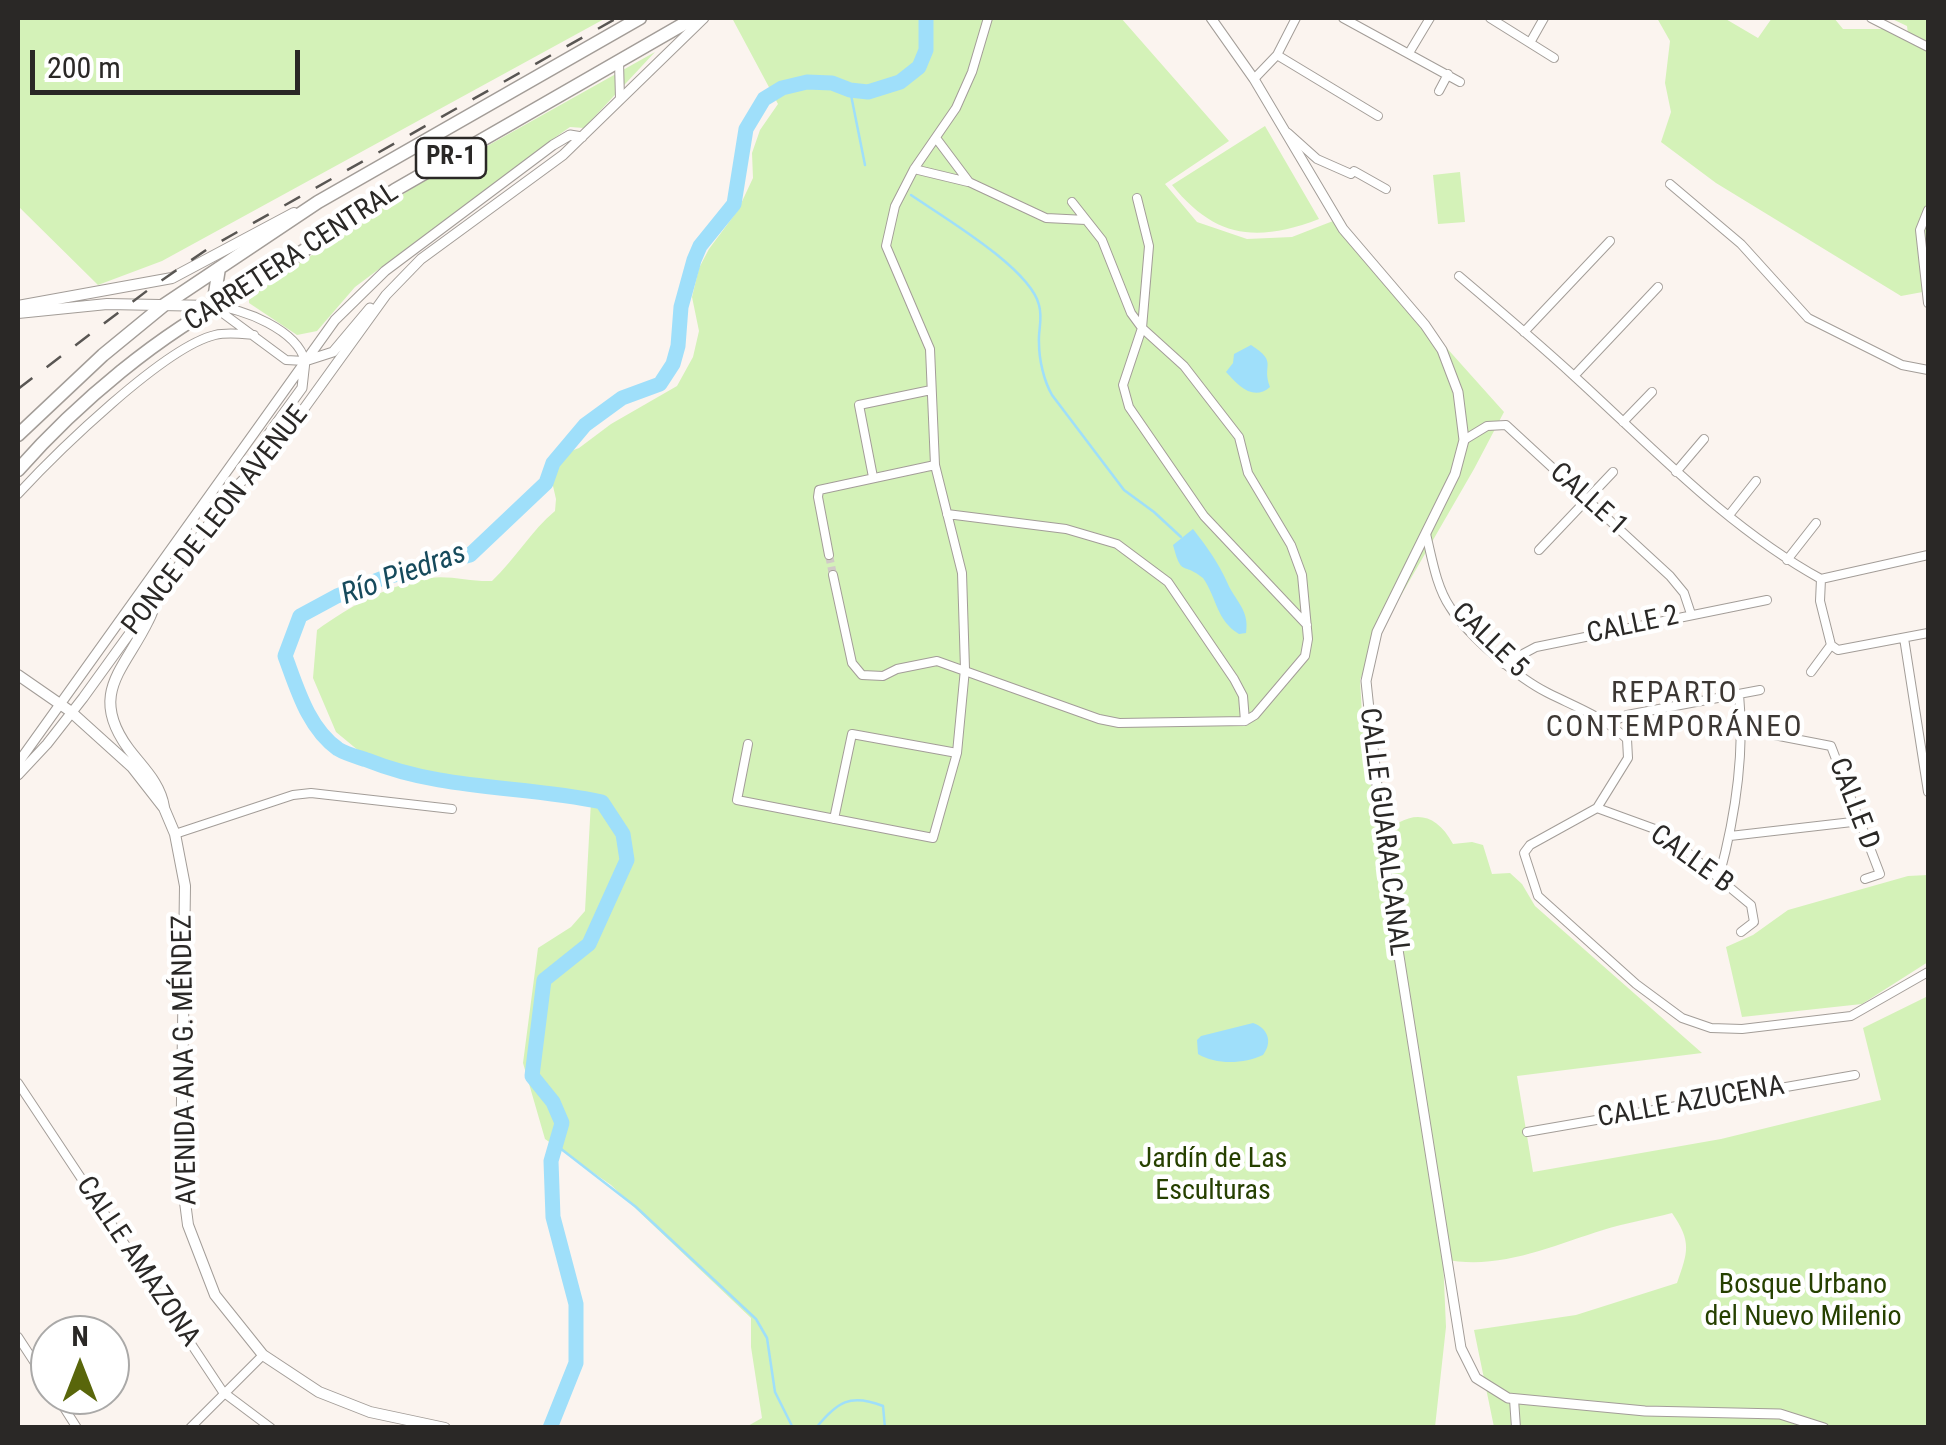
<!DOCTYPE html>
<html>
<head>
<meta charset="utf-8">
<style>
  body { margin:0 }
  #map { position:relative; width:1946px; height:1445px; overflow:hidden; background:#fbf4ef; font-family:"Roboto Condensed",sans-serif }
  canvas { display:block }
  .frame { position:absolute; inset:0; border:20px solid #2a2826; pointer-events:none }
  .north { position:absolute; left:30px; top:1315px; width:100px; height:100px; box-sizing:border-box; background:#fff; border:2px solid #aaa9a8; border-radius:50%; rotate:0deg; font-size:28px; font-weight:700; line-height:40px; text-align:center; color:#2a2826 }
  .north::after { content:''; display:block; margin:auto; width:35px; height:45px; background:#59660b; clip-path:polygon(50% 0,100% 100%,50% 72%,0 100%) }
  .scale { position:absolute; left:30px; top:50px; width:270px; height:45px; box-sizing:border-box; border:5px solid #2a2826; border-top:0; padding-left:12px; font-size:30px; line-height:35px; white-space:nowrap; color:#2a2826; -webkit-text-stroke:8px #fff; paint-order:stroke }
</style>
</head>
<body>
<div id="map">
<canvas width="1946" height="1445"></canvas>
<div class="frame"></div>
<div class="north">N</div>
<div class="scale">200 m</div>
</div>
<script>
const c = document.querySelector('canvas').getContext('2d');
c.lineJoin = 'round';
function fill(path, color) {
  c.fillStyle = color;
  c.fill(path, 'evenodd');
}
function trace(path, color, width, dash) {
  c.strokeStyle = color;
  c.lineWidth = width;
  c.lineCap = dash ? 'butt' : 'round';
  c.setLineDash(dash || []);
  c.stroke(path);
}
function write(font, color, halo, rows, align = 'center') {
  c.font = font + ' "Roboto Condensed",sans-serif';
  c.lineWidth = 9;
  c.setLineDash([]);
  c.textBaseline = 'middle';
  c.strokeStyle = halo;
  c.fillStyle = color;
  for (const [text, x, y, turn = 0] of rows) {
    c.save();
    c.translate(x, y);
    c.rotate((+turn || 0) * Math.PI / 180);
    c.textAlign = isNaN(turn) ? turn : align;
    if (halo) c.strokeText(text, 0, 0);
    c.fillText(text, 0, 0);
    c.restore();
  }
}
fill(new Path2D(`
  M18,18H606L162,261L98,285L18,206Z
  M732,18H1121L1229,141L1165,184L1197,222L1247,239L1292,237L1333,221L1504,412L1474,469L1377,637L1360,680L1363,731L1379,838C1406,811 1433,807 1453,844L1472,842L1483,845L1492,874L1510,873L1522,884L1535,906L1702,1053L1517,1076L1533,1172L1721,1139L1881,1100L1863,1028L1928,996V1427H1494L1474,1330L1576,1315L1677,1283C1688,1252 1692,1242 1672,1213C1649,1219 1625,1223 1603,1230C1551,1246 1499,1271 1443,1259L1446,1327L1435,1427H746L762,1418L751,1347V1318L611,1185L545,1139L523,1063L538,948L571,927L585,911L591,801L448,786L382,770L336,732L313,678L317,630C350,606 388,585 430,578C449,575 472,582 492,581C515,559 532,530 555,511L556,499L547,460L579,448L611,424L677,386L693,357L699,331L692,297L699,268L709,249L738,210L753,178L752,153L760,130L778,104Z
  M1657,18H1724L1758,38L1772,18H1834L1843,29H1886L1899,37L1908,34L1907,26L1890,18H1928V291L1901,296L1716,183L1661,142L1671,112L1665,83L1670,41Z
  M655,52L584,128L570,127L553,139L355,287L317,331L297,335L249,303V297L414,187Z
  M1265,126L1319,219C1256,243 1215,238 1172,185Z
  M1460,172L1465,222L1438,224L1433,175Z
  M1928,875V962L1862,1004L1742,1017L1726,947L1753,935L1788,910L1908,876Z`), '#d4f2b8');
fill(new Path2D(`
  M1251,345C1279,363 1261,364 1270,387C1253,402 1238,385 1226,372L1233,363L1234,354Z
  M1193,529C1207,547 1218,562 1227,582C1235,601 1250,610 1246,633L1239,634C1216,620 1217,598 1203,578C1182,561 1182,578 1173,545Z
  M1253,1023C1268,1028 1273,1042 1263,1055C1244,1064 1216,1065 1198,1054L1197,1040L1201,1036Z`), '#9fdffa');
trace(new Path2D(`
  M850,90L865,165
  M911,195C943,217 1030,268 1039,305C1043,319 1038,330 1039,343C1039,360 1044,381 1052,395L1124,490L1154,512L1181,537
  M556,1145L636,1207L756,1319L767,1338L775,1392L792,1426L801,1428
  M816,1428C837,1402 850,1393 883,1406L885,1428`), '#9fdffa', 2.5);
trace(new Path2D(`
  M550,1428L576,1363V1304L553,1217L551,1161L562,1123L553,1102L532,1076L544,980L589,944L627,860L623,834L602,802C521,785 444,791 367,760C358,757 346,754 338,749C308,728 297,688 285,656L300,616L337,596L383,578L470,555L546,483L553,463L585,425L622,398L660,384L673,364L678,346L681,307L694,260L700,246L734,204L746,129L764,99L782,88L807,82L832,83L850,90L868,92L900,82L919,67L926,50V18`), '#9fdffa', 15);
trace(new Path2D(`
  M829,555L833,575`), '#d1cbc7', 8, [8, 4]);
const minor = new Path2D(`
  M1343,18L1460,82
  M1490,18L1554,58
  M1871,18L1928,47
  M1531,41L1544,18
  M1409,53L1430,18
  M1277,55L1378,116
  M619,62L620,99
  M1254,79L1277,55L1296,18
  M1439,91L1448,74
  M1288,133L1317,159L1351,174L1354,171L1386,189
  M936,138L969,182L1046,218L1086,220
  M914,169L968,182
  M1670,184L1741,244L1808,318L1902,365L1928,370
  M1137,198L1149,246L1142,328L1184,366L1239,437L1248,473L1291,545L1302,575L1308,639L1305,656L1255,715L1245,721
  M1072,202L1102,240L1131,313L1142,328L1123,385L1129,407L1204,516L1307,625
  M1928,210L1920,230L1928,303
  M1459,276C1498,309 1537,342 1574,376C1652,447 1728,528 1821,579L1928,555
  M213,306C243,308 297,330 305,361L286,360Z
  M1524,332L1610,241
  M1574,376L1658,287
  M1623,422L1652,392
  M1464,440L1487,426L1506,425L1670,576L1684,593L1691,614
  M1676,472L1704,439
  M873,477L859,405L931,390
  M18,494C56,453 164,347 215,335C228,332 242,334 254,335
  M947,514L1066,529L1117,544L1168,582L1234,679L1243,696L1245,721
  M1730,514L1756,481
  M1426,534C1432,558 1436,586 1450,607C1468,636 1518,678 1548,693C1576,707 1604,717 1627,739L1628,758L1597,808L1530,845L1524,853L1538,896L1636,984L1682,1018L1711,1028L1742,1029L1851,1016L1928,972
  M1539,550L1613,472
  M829,555L818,497L819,490L935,465
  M1787,560L1816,523
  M833,575L852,663L862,675L883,676L897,669L937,661L1099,719L1119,723L1245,721
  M1821,579L1820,601L1831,645L1838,650L1928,633
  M1904,638L1928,792
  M1504,664L1536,647L1767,600
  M1811,672L1831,645
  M1610,723L1627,715L1760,690
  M1743,729L1831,746L1880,874L1865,879
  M748,744L737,800L933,838L957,753L965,669L962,573L935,465L930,349L886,246L895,206L914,169L956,108L972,72L988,18
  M1597,808L1663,832L1751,905L1754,922L1741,932
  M834,819L852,734L957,753
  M175,834L293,795L311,793L452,809
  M1730,836L1861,821
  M1719,877C1735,818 1745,755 1739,694
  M18,1083L223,1392L271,1428
  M1527,1132L1855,1075
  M18,1337L50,1386
  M56,1395L77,1428
  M1514,1399L1516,1428
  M190,1428L263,1355`);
const tertiary = new Path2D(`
  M1211,18L1254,79L1343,229L1425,325L1442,350L1458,392L1464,440L1455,474L1377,632L1366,681L1387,880L1461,1348L1476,1378L1508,1398L1645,1411L1780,1414L1824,1428
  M305,361L333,352L370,308
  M256,464L265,439L302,388L305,361
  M18,763L335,320L385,271L553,145L570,135L582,137
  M18,775L47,744L83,698L234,489L277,446L386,295L421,259L563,155L704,18`);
const secondary = new Path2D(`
  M18,306L172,278L294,213
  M18,313L107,304L213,306
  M159,592C156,601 153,612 148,621C125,669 88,693 128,748C142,767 160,782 164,807
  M18,675L70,711L132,767L164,808L175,834L185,886L181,1171L188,1225L215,1295L263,1355L319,1392L370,1412L445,1428`);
const trunk = new Path2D(`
  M213,306L219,268
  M18,435L103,355L164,305L318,202L640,18
  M18,470C77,403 160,333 240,293L395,190L694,18`);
trace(minor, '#a39d98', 10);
trace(tertiary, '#a39d98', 11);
trace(secondary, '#a39d98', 12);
trace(trunk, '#a39d98', 15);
trace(minor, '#fff', 8);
trace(tertiary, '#fff', 9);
trace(secondary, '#fff', 10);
trace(trunk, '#fff', 12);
trace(new Path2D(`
  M18,389L152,287L209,248L617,18`), '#595653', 2.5, [18, 18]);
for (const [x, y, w] of [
  [451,158,70]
]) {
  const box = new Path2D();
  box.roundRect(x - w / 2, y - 20, w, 40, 8);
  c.fillStyle = '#fff';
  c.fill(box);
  trace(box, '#2a2826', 2.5);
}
write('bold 25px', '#2a2826', null, [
  ["PR-1",451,158]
]);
write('28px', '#2a2826', '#fff', [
  ["CARRETERA CENTRAL",292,258,-33],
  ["CALLE 1",1588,500,42],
  ["PONCE DE LEON AVENUE",216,521,-52],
  ["CALLE 2",1633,626,-12],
  ["CALLE 5",1489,641,44],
  ["CALLE D",1853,804,69],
  ["CALLE GUARALCANAL",1383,832,83],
  ["CALLE B",1691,860,36],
  ["AVENIDA ANA G. MÉNDEZ",186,1060,-91],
  ["CALLE AZUCENA",1691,1103,-10],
  ["CALLE AMAZONA",137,1262,56]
]);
write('28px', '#264000', '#fff', [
  ["Jardín de Las",1213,1160],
  ["Esculturas",1213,1192],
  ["Bosque Urbano",1803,1286],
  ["del Nuevo Milenio",1803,1318]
]);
write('italic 30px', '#164a5c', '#fff', [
  ["Río Piedras",404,575,-20]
]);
c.letterSpacing = '2.5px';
write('30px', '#3d3834', '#fff', [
  ["REPARTO",1675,694],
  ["CONTEMPORÁNEO",1675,728]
]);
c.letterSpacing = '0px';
</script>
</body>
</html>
